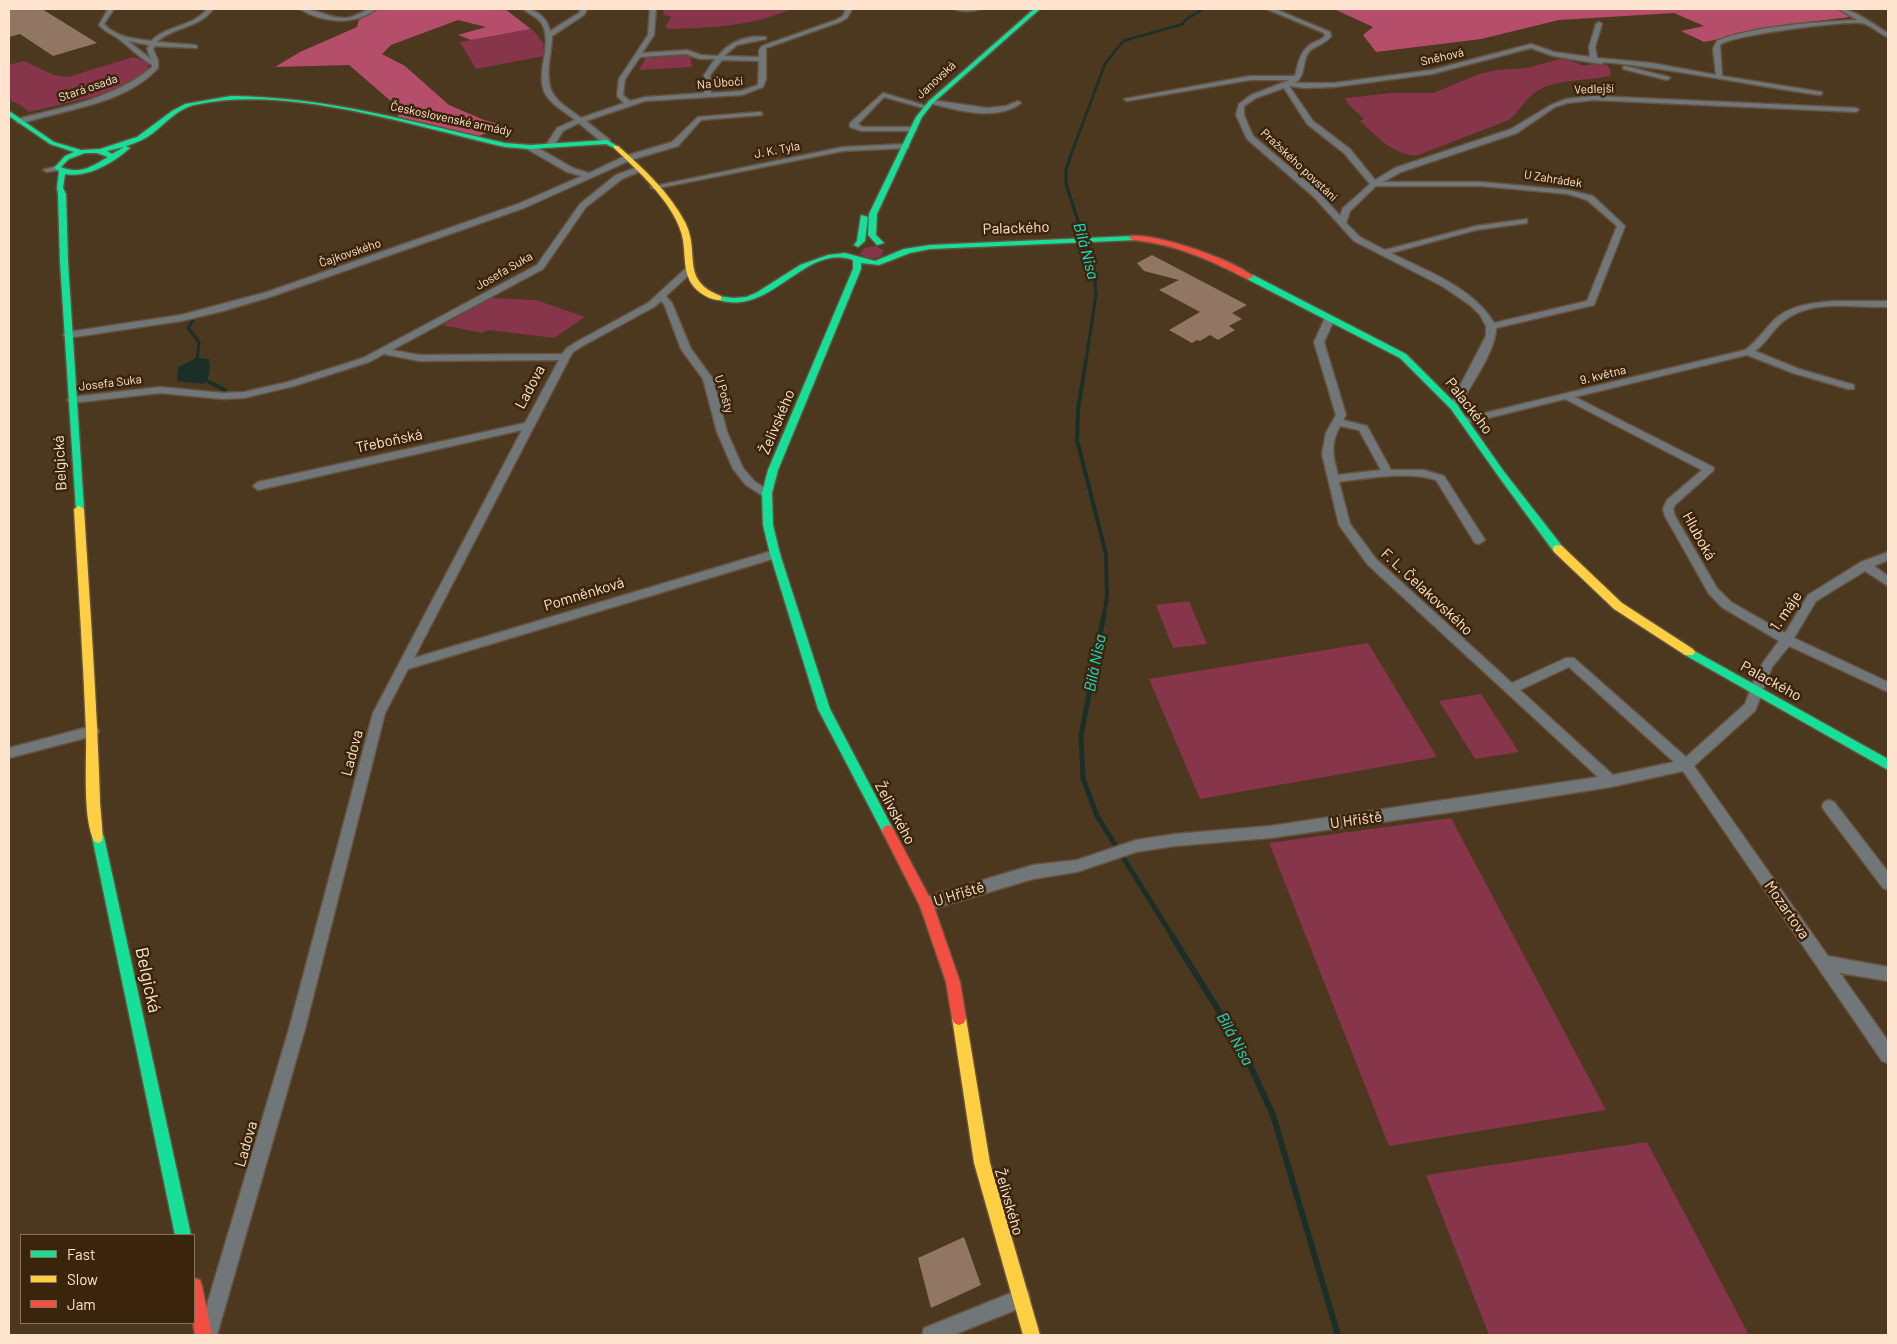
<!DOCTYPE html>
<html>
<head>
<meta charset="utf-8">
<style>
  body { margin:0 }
  #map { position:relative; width:1897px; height:1344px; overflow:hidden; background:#4c371f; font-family:Barlow,sans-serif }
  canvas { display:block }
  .frame { position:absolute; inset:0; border:10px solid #fee4cf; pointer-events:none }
  .legend { position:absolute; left:20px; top:1234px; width:175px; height:90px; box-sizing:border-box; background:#3b240c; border:1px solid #89715a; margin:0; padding:6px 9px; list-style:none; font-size:15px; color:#fee4cf }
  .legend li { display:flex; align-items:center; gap:10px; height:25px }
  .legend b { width:25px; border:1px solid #89715a }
</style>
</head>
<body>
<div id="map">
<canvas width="1897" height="1344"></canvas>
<div class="frame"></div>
<ul class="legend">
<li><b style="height:6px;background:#16e098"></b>Fast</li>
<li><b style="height:6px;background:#ffcf43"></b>Slow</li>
<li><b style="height:6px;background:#f24e42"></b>Jam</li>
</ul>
</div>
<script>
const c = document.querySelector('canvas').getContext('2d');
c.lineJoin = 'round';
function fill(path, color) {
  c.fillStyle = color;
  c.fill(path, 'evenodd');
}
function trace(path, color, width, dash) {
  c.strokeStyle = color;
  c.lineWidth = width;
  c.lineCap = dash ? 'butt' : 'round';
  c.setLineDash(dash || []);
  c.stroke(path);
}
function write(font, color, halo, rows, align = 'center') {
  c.font = font + ' Barlow,sans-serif';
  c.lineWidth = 5;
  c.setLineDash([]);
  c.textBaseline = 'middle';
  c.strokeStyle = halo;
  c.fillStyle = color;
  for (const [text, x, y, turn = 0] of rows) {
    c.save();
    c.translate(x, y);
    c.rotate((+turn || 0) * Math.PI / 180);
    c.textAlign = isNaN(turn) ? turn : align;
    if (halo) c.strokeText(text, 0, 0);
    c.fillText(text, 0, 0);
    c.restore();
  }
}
fill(new Path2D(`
  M663,9H791C753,26 711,28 670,29L665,27L671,17L664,15Z
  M532,29L543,42L544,56L476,69L460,42Z
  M690,55L692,67L639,70L646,58Z
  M131,56L149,63L147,70L110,93L29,112L19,104L9,100V65L24,61L54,75L68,77L133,57Z
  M1564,58L1584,66L1597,63L1608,65L1611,73L1609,76C1586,82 1556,78 1536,92C1525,99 1519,112 1509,120L1418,155C1395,157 1376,136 1360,121L1364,119L1348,104L1345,98L1392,93H1433L1479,74L1497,70L1527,68Z
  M876,246L884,251L880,257L868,259L860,254L864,248Z
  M491,298L536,300L585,317L554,338L488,330L482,333L443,325Z
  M1189,601L1207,644L1173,648L1156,605Z
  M1368,643L1437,757L1200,799L1149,679Z
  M1481,694L1519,752L1475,759L1439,701Z
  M1451,818L1606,1110L1389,1146L1269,843Z
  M1647,1142L1749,1335H1489L1426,1175Z`), '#86354b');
fill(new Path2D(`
  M378,9H505L531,29L471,40L458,35L486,27L458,20L391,45L382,54L405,66L449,105L484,120L506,126L479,136L398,118L399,108L349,65L275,67L300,52L357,27L359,20Z
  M1334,9H1837L1851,17L1808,22L1704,42L1681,31L1704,26L1674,13L1559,20L1481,39L1376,52L1363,35L1373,27Z`), '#b54e6a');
fill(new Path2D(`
  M196,358L209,359C210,369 211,377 203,384L177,381L178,367Z`), '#1b2f29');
trace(new Path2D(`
  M1069,160L1105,64L1123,41L1183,24L1185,20L1203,9`), '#1b2f29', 2.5);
trace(new Path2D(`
  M1070,158L1066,169V184L1094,270L1096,294L1086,361
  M193,320L188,328L199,342L197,361`), '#1b2f29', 3);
trace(new Path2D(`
  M197,360L198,363
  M1086,360L1078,409L1077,440L1106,554L1107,597L1104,615
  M205,377L207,381L225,390`), '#1b2f29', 4);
trace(new Path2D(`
  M1104,614L1081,736L1083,778L1097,816L1173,937`), '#1b2f29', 5);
trace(new Path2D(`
  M1172,936L1242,1048L1273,1115L1338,1335`), '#1b2f29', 6);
fill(new Path2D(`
  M9,9H42L97,43L53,56L20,34L9,37Z
  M1152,255L1247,305L1232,313L1242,319L1229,326L1235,330L1218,340L1210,335L1200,341L1197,340L1192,343L1169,330L1200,312L1159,290L1179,280L1144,271L1137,263Z
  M964,1237L981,1285L931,1308L918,1258Z`), '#917664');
const street = new Path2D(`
  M108,9H114L104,24C116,37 134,39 151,41C167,25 193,27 207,9H213C199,29 174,26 157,42L195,45L197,46V48L155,46L153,49L158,60V68C131,98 86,106 48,116C38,118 27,123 17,123V119C64,107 114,99 152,67V65C139,57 130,48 119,39C112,34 105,32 99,25ZM128,41L149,45L147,49L151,59Z
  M300,9C316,8 330,19 346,18C357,17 365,8 376,9C355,26 322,23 300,9Z
  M523,9C536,8 548,19 550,31L579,13L581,9H587L584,15L552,36C552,54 543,79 554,95C559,104 573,111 581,118L624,103L617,96L619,79L648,35L650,9H656L654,35L642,53L687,50L701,55L718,56C730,41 747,35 766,37V39L737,45L724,56L759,57V50L762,46L836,20L843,16L846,9H852L847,18L840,22L766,48V79L763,87L742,95L645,101L586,121L610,140V144H604L579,123L563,131L553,147H550L546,145L557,128L575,120C567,113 555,107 548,98C532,77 553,49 543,26C539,17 530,15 523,9ZM686,54L700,59H715L704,75V93L645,97L630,101L623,95L625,79L640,57ZM722,60L759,61L758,85L741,91L711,93L710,75Z
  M954,9H980C974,12 960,12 954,9Z
  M1267,9H1275L1330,32L1331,36C1325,45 1314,45 1308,53C1302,63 1306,76 1295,83H1334L1432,70L1531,44L1554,52L1590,57L1589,47L1596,24L1599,22L1602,24L1595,47L1597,58L1652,63L1716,75L1713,49L1717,41C1751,26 1818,22 1857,20L1839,9C1855,9 1874,25 1888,33V37C1879,34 1870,24 1861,23C1843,21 1731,35 1720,45L1722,76L1822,92V94L1820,95C1748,85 1677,69 1604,62L1601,64L1553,56L1531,48L1432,74L1334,87L1305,88L1289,86L1313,121L1350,149L1375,180L1395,168L1511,129L1551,105L1566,99L1594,96L1856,108L1859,110L1856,112L1594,100L1567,103L1555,107L1517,133L1401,172L1383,182H1481L1568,190L1593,196L1625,226L1594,305L1496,328C1496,351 1470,386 1459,407L1454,410L1449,407L1486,336V326L1480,315L1470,305L1442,286L1354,241L1314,197L1247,139L1236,115L1239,104L1251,95L1290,80H1250L1127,101L1124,99L1250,76H1295C1298,64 1300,51 1311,44C1316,41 1321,40 1325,36L1324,33ZM1284,88L1307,124L1344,153L1370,184L1343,208L1340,216L1320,193L1253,136L1244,115V106L1256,98ZM1376,186H1481L1568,194L1587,200L1617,226L1587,301L1494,323C1473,287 1426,271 1391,253L1476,230L1527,223V219L1476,226L1385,250L1360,237L1346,223L1350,211Z
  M1625,66L1669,77L1670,78L1667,80L1623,69V67Z
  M883,93L930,107L927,109L884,97L858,124L863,127H913L917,129L916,131H862L850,127V123Z
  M931,100L987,108L1006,106L1018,101L1021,103C997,122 956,110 929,103L928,102Z
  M760,112L762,113V115L701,120L678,146L631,160L524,208L273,296L223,311L181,321L68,338L63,335L68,332L181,315L267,292L518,204L582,176L567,172L527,149V145H533L573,168L589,173L625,156L672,142L698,117Z
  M906,144H909V148L843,151L654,189L650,187L843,147Z
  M57,166L61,168L60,170L47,172L43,170Z
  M638,167H641V171L622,179L586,207L543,269L392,350L419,355L562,354L567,348L578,341L648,303L685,269H691V273L666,296L672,303L691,349L713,379L727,432L743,468L754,481L772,493L771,496H763L746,485L733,469L717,432L703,379L681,349L664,304L661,301L654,307L584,345L573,352L570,357L414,658L775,550L781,554L779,557L408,669L385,713L305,1029L217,1335H198L289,1029L373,713L522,430L258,490L253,486L258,482L525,423L559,360L419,361L384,354L369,362L294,386L244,398L223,399L160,393L72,403L67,400L72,397L160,387L223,393L244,392L288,382L363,358L537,265L580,204L616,175Z
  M1835,301H1888V307C1857,308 1816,299 1788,318C1774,326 1768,342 1755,351L1799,369L1854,385V389H1848L1793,373L1747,355L1575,397L1713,467L1714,469L1713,471L1675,505L1673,509L1675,516L1717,588L1731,602L1785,633L1808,595L1861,562L1888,552V560L1874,566L1888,576V586L1865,571L1816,601L1794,638L1888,682V692L1789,646L1772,667L1755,711L1694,766L1828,956L1888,967V981L1840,973L1888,1041V1063L1882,1061L1683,771L1611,787L1459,811L1270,838L1175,846L1136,852L1077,872L1033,879L926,911L921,909L919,904L921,899L926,897L1033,865L1077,860L1136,840L1175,834L1270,826L1598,777L1368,565L1339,525L1322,454L1326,433L1336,415L1314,342L1325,318L1330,315L1335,318L1324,342L1346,415L1343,420L1367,426L1391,470H1424L1444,476L1485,540L1479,544L1475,543L1436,480C1406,471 1371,478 1339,482L1350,524L1376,559L1512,683L1566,658H1574L1686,757L1745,704L1755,677L1764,661L1779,641L1723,608L1709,594L1665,516L1663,509L1667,500L1702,470L1565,399L1464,424L1459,421L1464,418L1745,350C1756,342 1763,332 1772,322C1788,305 1812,303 1835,301ZM1340,426L1359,430L1381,470L1338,475C1333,456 1330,444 1340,426ZM1569,667L1674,762L1613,775L1520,690Z
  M92,726L97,727L99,731L97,735L9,758V748Z
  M1829,800L1834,802L1888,872V890L1883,888L1824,810L1822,806L1824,802Z
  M1021,1289L1028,1291L1030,1298L1028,1305L953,1335H922L924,1328Z`);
const fast = new Path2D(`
  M1034,9H1040L933,103L922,117L877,214L876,235L884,243L877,245L868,235L869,214L916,117L929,101Z
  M231,96C328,97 412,122 505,143L530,145L607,140L619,147L616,149L606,144L530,149L505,147C413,126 287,84 194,105C177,109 166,123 153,133C145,139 136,143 126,146L130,148C113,163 88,178 65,174L63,188L66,194L68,262L84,509L79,512L76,511L60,262L58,194L57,188L59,171L54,168L65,156L74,152L50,144L9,116V111L54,142L81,150L100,149L137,137L172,111L185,104ZM124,147L112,154L107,151ZM85,153H97L108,157C92,167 79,175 61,167L69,159Z
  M861,215L868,217L865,241L858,247L854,245L857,241Z
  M1133,236L1137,238L1136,240L930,249L910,253L879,265L861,263V269L778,470L772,493L773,525L780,554L830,709L894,831L892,835L888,837L884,835L818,709L770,554L763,525L762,493L768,470L853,269V260C809,243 775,308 729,302C723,301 718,301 714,298L718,296L733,298L746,297L756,293L800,265L828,255L845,253L875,261L904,249L930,245Z
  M1247,275H1253L1406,354L1457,405L1505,473L1562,546L1563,549L1562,552H1554L1499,477L1451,409L1400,358L1247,279Z
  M1689,648L1888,759V770L1685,655L1683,652L1685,649Z
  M98,831L102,833L104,837L191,1235H175L92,837L94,833Z`);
const slow = new Path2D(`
  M614,146H618C643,168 669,192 685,222C701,253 679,280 721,296V300C712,301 700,294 694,287C681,272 687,249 681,232C671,200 637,170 614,148Z
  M79,506L84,509C90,606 97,703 100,800C100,808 104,837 102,841L98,843L94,841C82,817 87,759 86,731C83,657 78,583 74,509Z
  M1558,545L1562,546L1622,603L1693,649L1695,652L1693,655H1685L1614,609L1554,552L1553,549L1554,546Z
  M959,1011L964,1013L966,1018L990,1163L1040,1335H1023L974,1163L952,1018L954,1013Z`);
const jam = new Path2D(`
  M1130,236C1157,233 1234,260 1254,277L1247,279C1210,260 1175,244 1133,240L1129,238Z
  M888,825L892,827L933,904L960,982L966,1018L964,1023L959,1025L954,1023L952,1018L946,982L920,906L882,831L884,827Z
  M194,1278L200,1280L202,1286L212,1335H195L193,1323Z`);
trace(street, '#65523f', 3);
trace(fast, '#65523f', 3);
trace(slow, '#65523f', 3);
trace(jam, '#65523f', 3);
fill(street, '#717778');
fill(fast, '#16e098');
fill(slow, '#ffcf43');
fill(jam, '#f24e42');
write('12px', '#fee4cf', '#3b240c', [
  ["Sněhová",1442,57,-13],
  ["Janovská",936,80,-43],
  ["Na Úbočí",720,83,-5],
  ["Stará osada",88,88,-19],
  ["Vedlejší",1594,89,-2],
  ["Československé armády",451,119,12],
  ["J. K. Tyla",777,150,-11],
  ["Pražského povstání",1299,165,43],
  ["U Zahrádek",1553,179,9],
  ["Čajkovského",350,253,-19],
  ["Josefa Suka",504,271,-30],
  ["9. května",1603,375,-14],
  ["Josefa Suka",110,383,-7],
  ["U Pošty",724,394,73]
]);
write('15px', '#fee4cf', '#3b240c', [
  ["Palackého",1016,228,-2],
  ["Ladova",530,387,-62],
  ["Palackého",1469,406,52],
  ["Želivského",777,422,-67],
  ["Třeboňská",389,441,-12],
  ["Belgická",60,463,-93],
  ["Hluboká",1699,536,61],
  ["F. L. Čelakovského",1427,592,43],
  ["Pomněnková",584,594,-17],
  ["1. máje",1786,611,-56],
  ["Palackého",1771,681,29],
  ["Ladova",352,753,-75],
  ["Želivského",895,813,62],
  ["U Hřiště",1356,820,-8],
  ["U Hřiště",959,894,-17],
  ["Mozartova",1787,910,55],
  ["Ladova",246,1144,-74],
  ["Želivského",1009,1202,74]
]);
write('italic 16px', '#14e3cf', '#3b240c', [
  ["Bílá Nisa",1086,251,75],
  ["Bílá Nisa",1095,663,-79],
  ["Bílá Nisa",1235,1039,61]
]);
write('18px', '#fee4cf', '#3b240c', [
  ["Belgická",148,980,78]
]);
</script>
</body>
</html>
